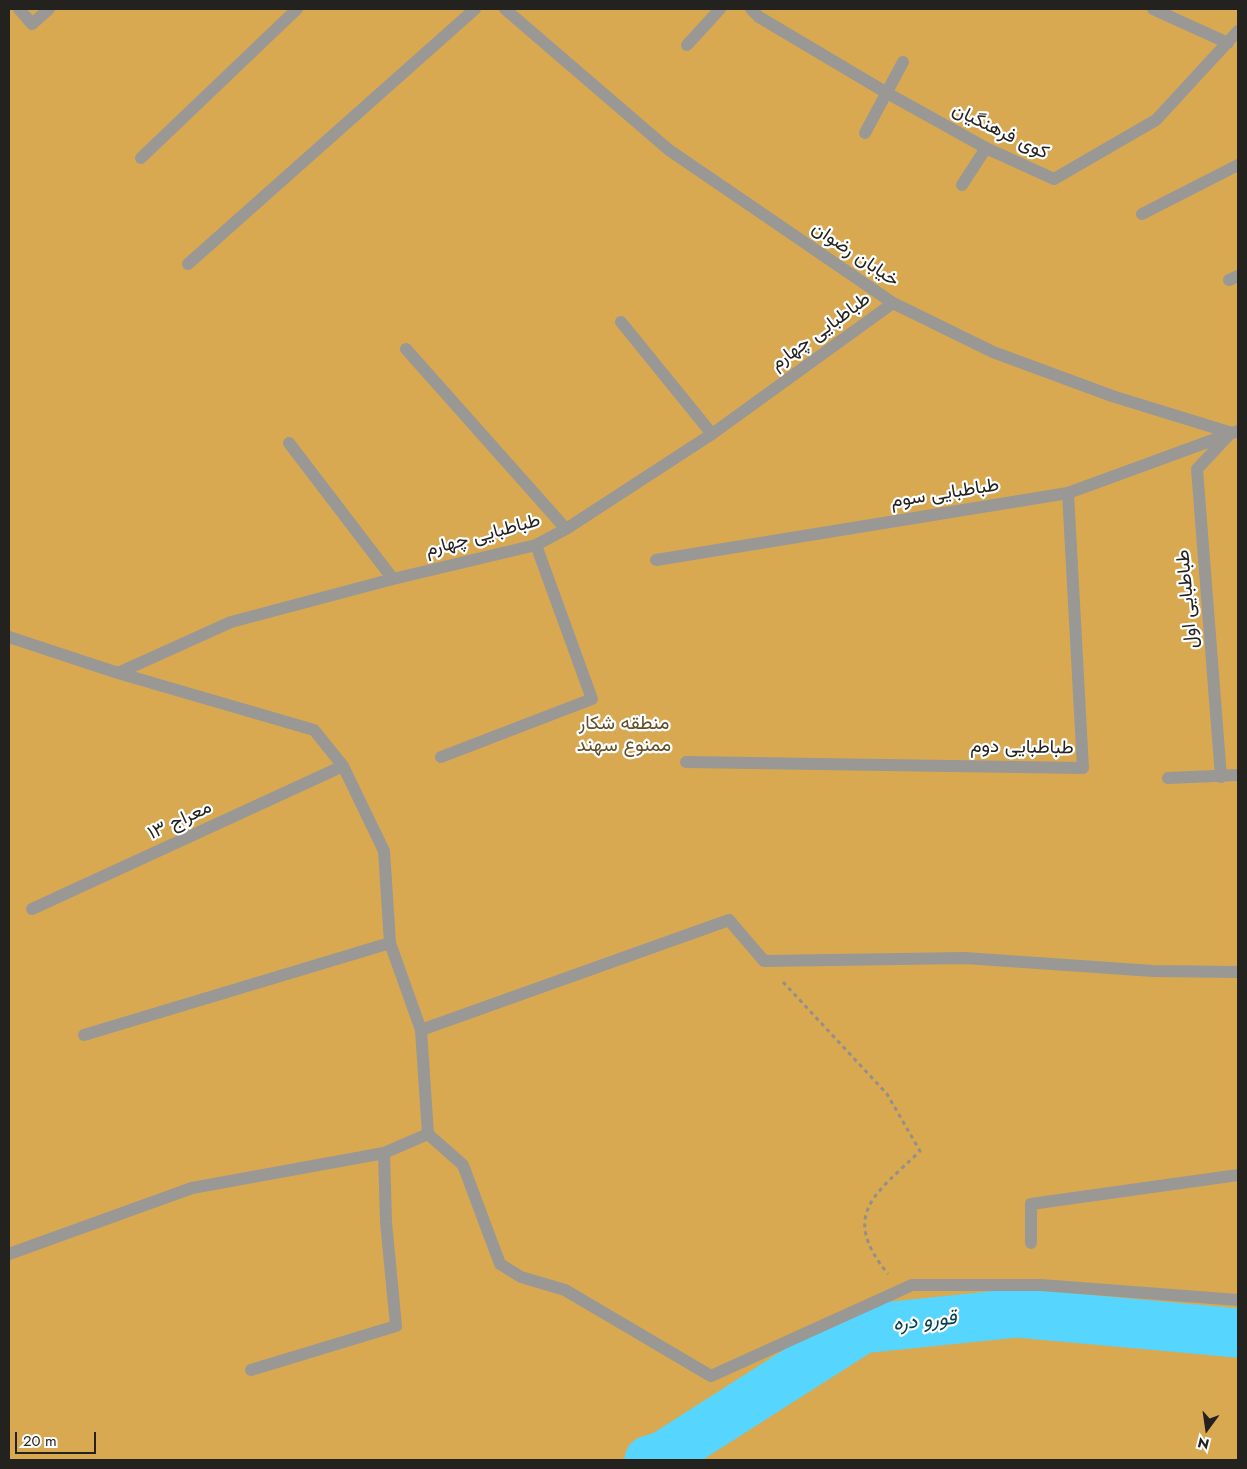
<!DOCTYPE html>
<html>
<head>
<meta charset="utf-8">
<style>
  body { margin:0 }
  #map { position:relative; width:1247px; height:1469px; overflow:hidden; background:#e9e4dd; font-family:Jost,sans-serif }
  canvas { display:block }
  .frame { position:absolute; inset:0; border:10px solid #24221f; pointer-events:none }
  .north { position:absolute; left:1182px; top:1404px; width:50px; height:50px; -webkit-text-stroke:4px #fff; paint-order:stroke; rotate:194deg; font-size:14px; font-weight:700; line-height:20px; text-align:center; color:#24221f }
  .north::after { content:''; display:block; margin:auto; width:18px; height:22px; background:#24221f; clip-path:polygon(50% 0,100% 100%,50% 72%,0 100%) }
  .scale { position:absolute; left:15px; top:1432px; width:81px; height:22px; box-sizing:border-box; border:2px solid #24221f; border-top:0; padding-left:6px; font-size:15px; line-height:18px; white-space:nowrap; color:#24221f; -webkit-text-stroke:4px #fff; paint-order:stroke }
</style>
</head>
<body>
<div id="map">
<canvas width="1247" height="1469"></canvas>
<div class="frame"></div>
<div class="north">N</div>
<div class="scale">20 m</div>
</div>
<script>
const c = document.querySelector('canvas').getContext('2d');
c.lineJoin = 'round';
function fill(path, color) {
  c.fillStyle = color;
  c.fill(path, 'evenodd');
}
function trace(path, color, width, dash) {
  c.strokeStyle = color;
  c.lineWidth = width;
  c.lineCap = dash ? 'butt' : 'round';
  c.setLineDash(dash || []);
  c.stroke(path);
}
function write(font, color, halo, rows, align = 'center') {
  c.font = font + ' Jost,Vazirmatn,sans-serif';
  c.lineWidth = 4.5;
  c.setLineDash([]);
  c.textBaseline = 'middle';
  c.strokeStyle = halo;
  c.fillStyle = color;
  for (const [text, x, y, turn = 0] of rows) {
    c.save();
    c.translate(x, y);
    c.rotate((+turn || 0) * Math.PI / 180);
    c.textAlign = isNaN(turn) ? turn : align;
    if (halo) c.strokeText(text, 0, 0);
    c.fillText(text, 0, 0);
    c.restore();
  }
}
fill(new Path2D(`
  M9,9H1238V1460H9Z`), '#d9a952');
trace(new Path2D(`
  M649,1460L663,1456L862,1329L1018,1313L1238,1333`), '#56d5ff', 49);
trace(new Path2D(`
  M783,982L887,1094L920,1151C876,1194 839,1214 888,1274`), '#938f8a', 3, [4, 4]);
trace(new Path2D(`
  M19,9L32,24L49,9
  M505,9L669,150L893,303L993,352L1112,396L1232,433L1238,431
  M751,9L759,17L887,93L986,148L1054,179L1156,120L1238,31
  M1153,9L1228,43
  M687,45L720,9
  M865,133L903,62
  M141,158L297,9
  M962,185L986,148
  M1142,214L1238,165
  M188,264L475,9
  M1229,280L1238,276
  M621,322L712,434
  M406,349L566,529
  M289,443L393,579
  M656,560L1068,493L1232,433
  M9,637L118,673L314,730L343,766L384,851L390,943L421,1030L428,1134L463,1165L500,1264L521,1277L565,1290L711,1376L912,1285H1041L1238,1300
  M118,673L231,622L393,579L536,545L566,529L712,434L893,303
  M441,757L592,699L536,545
  M686,762L1083,768L1068,493
  M1221,777L1197,469L1228,436
  M1168,778L1238,775
  M32,909L343,766
  M421,1030L729,920L764,961L965,958L1153,971L1238,972
  M84,1035L390,943
  M1031,1243V1204L1238,1175
  M9,1254L192,1188L384,1153L428,1134
  M251,1370L396,1326L386,1222L384,1153`), '#999895', 12);
write('19px', '#24221f', '#fff', [
  ["کوی فرهنگیان",1000,132,26],
  ["خیابان رضوان",855,255,34],
  ["طباطبایی چهارم",821,332,-36],
  ["طباطبایی سوم",945,494,-9],
  ["طباطبایی چهارم",483,536,-15],
  ["طباطبایی اول",1188,599,-95],
  ["طباطبایی دوم",1022,748,1],
  ["معراج ۱۳",180,821,-25]
]);
write('19px', '#634d27', '#fff', [
  ["منطقه شکار",624,724],
  ["ممنوع سهند",624,746]
]);
write('italic 20px', '#044050', '#fff', [
  ["قورو دره",925,1322,-6]
]);
</script>
</body>
</html>
